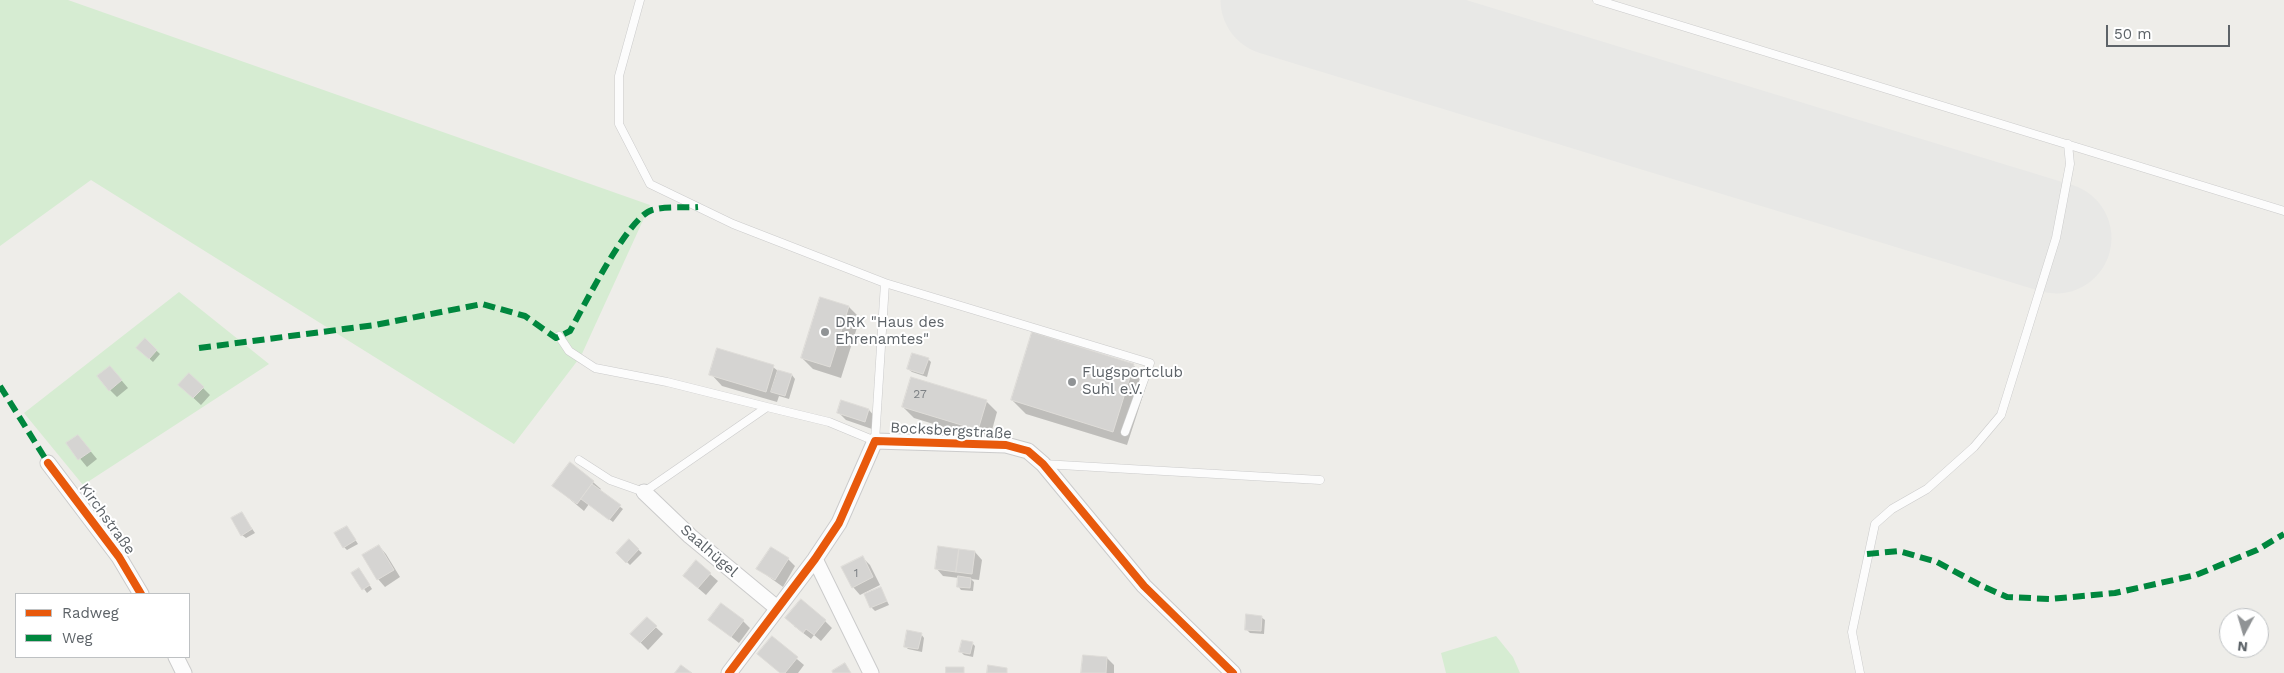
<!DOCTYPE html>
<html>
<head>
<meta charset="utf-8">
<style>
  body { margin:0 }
  #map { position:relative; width:2284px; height:673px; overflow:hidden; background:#eeede9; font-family:"Work Sans",sans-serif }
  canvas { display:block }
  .legend { position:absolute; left:15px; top:593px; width:175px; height:65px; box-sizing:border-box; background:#fff; border:1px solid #bec1c3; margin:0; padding:6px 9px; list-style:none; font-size:15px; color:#5d6368 }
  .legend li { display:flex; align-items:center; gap:10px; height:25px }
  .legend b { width:25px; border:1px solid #bec1c3 }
  .north { position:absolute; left:2219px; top:608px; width:50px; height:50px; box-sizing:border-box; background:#fff; border:1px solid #bec1c3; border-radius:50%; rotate:186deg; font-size:14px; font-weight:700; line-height:20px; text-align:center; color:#5d6368 }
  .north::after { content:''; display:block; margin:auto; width:18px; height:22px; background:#909395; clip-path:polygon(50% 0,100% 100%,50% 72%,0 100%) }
  .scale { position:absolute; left:2106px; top:25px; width:124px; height:22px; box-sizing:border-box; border:2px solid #5d6368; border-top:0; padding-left:6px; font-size:15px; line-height:18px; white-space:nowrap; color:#5d6368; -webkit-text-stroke:4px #fff; paint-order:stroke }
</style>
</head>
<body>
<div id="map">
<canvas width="2284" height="673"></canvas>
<ul class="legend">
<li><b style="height:6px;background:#e8590c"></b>Radweg</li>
<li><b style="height:6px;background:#00873e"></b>Weg</li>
</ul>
<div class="north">N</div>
<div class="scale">50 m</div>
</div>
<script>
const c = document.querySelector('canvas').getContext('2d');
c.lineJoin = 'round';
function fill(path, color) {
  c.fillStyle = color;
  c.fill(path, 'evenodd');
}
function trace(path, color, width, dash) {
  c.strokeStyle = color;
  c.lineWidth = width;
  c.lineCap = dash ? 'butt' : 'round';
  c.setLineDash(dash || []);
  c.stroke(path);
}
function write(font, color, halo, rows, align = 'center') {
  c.font = font + ' "Work Sans",sans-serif';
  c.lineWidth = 4;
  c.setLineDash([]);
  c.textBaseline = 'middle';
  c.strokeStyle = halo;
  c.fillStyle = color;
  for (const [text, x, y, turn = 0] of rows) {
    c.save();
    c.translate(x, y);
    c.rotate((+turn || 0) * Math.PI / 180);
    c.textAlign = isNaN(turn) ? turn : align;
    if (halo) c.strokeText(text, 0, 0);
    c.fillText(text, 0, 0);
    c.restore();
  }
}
fill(new Path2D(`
  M0,0H68L650,205L581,356L514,444L91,180L0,246Z
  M179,292L269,364L83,485L24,413Z
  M1496,636L1513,657L1520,673H1446L1441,653Z`), '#d6ecd2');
fill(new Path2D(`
  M849,307L860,318L841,378L813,369L802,358Z
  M145,340L160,354L153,362L138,348Z
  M928,359L931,362L927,377L912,372L908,369Z
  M1133,365L1148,380L1127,445L1026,414L1012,400Z
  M773,367L778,371L792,375L795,379L789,399L779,396L777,402L722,386L711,374Z
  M117,375L128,388L117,397L110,390Z
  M203,388L210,395L201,405L187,392Z
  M986,401L997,412L989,441L914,418L903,407Z
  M869,410L876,418L872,429L846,420L839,413Z
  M78,436L97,459L87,467L68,444Z
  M593,482L601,489L599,491L623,509L613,522L589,504L584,511L554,486Z
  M242,514L255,533L246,538L242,535Z
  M347,527L358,544L347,550L344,547Z
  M629,541L642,553L630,565L618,553Z
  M379,546L386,554L400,577L385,587L378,579L364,556Z
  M975,552L982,560L979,580L971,579L974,582L973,591L961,590L958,586L959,578L943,576L936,568Z
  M862,557L870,565L880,585L860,595L853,587Z
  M788,559L795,566L783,587L758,569Z
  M696,562L718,581L706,595L692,583Z
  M353,573H362L372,589L367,593Z
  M881,589L889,605L875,611L871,607Z
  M1261,617L1265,620L1264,634L1250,633L1246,629Z
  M647,619L663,634L648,650L632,634Z
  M710,620L743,621L750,628L739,643Z
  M825,621L832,628L821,641L814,635L811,639L794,626Z
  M921,634L924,638L922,652L908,649L905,646Z
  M772,638L804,665L798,673H781Z
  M972,643L975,646L973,657L964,655L961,652Z
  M1107,658L1114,665V673H1082Z`), '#0003');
trace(new Path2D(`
  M1276,0L2056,238`), '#e8e8e6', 111);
const building = new Path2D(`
  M820,297L849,306L830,367L801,358Z
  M1032,332L1134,364L1113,432L1011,400Z
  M145,338L157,350L149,359L136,348Z
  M717,348L774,365L766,392L709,375Z
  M912,353L929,358L923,374L907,369Z
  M110,366L122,380L109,391L97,376Z
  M778,370L792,374L785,396L771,392Z
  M189,373L204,387L193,398L178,385Z
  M911,377L987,400L978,430L902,407Z
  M841,400L869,409L865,422L837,413Z
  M78,435L91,451L78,460L66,443Z
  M570,462L594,481L577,504L552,486Z
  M592,484L621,505L609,520L581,499Z
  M242,512L252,529L241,536L231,518Z
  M347,526L356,540L343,548L334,533Z
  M629,539L639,549L626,563L616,553Z
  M379,545L394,570L377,580L362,555Z
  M938,546L959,549L956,572L935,569Z
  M771,547L789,558L775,580L756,569Z
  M959,549L975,551L972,574L956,572Z
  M863,556L873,577L852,588L841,567Z
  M696,560L711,573L698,588L683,576Z
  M359,568L370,585L362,590L351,573Z
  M958,576L971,578L970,588L957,587Z
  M881,587L887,601L870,608L864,594Z
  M801,599L826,620L814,635L806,629L803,633L785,618Z
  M721,603L744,620L731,637L708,620Z
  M1246,614L1262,616L1261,631L1245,630Z
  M647,617L657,626L640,643L630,634Z
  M907,630L922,633L918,649L904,647Z
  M772,636L798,657L785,673H780L757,654Z
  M962,640L973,642L970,654L959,652Z
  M1083,655L1107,657L1106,673H1081Z
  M845,663L851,673H833L832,671Z
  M681,665L692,673H675Z
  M988,665L1007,668V673H987Z
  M946,667H964V673H946Z`);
fill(building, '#d5d4d2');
trace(building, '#dedcd8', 1);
const lane = new Path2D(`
  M640,0L619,76V124L650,184L733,224L885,283
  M1597,0L2284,211
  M559,336L569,351L595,368L667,382L767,407
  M579,460L610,480L644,492L767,407L829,422L875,441L885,283L1150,363L1125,432
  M1043,464L1320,480
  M1860,673L1852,632L1875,524L1892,509L1927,489L1974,447L2001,415L2056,238L2070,164L2068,144`);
const street = new Path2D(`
  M48,463L119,557L141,594
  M644,492L690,536L777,608
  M815,559L871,673
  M176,657L184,673
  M729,673L815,559L839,523L875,441L1006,445L1028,451L1043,464L1144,586L1233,673`);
trace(lane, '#cbcbcb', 9);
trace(street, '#cbcbcb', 17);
trace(lane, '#fcfcfc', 8);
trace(street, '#fcfcfc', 15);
trace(new Path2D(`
  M199,348L375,325L482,304L525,316L556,338L570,331C584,306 628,217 652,210C665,206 684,208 698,207
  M0,386L48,463
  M1867,554L1899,551L1937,562L1982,586L2007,597L2050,599L2115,593L2196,575L2257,550L2284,534`), '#00873e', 6, [12, 6]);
trace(new Path2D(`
  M48,463L119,557L141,594
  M729,673L815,559L839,523L875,441L1006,445L1028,451L1043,464L1144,586L1233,673`), '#e8590c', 8);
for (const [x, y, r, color] of [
  [825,332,5,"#909395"],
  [1072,382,5,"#909395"]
]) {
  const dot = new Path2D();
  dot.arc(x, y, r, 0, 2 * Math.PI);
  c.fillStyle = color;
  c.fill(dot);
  trace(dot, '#fff', 2);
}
write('12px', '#7c8084', null, [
  ["27",920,394],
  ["1",856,573]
]);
write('15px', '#5d6368', '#fff', [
  ["DRK \"Haus des",835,323],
  ["Ehrenamtes\"",835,340],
  ["Flugsportclub",1082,373],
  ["Suhl e.V.",1082,390]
], 'left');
write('15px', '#5d6368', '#fff', [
  ["Bocksbergstraße",951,431,3],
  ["Kirchstraße",107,519,54],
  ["Saalhügel",709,551,41]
]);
</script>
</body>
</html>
